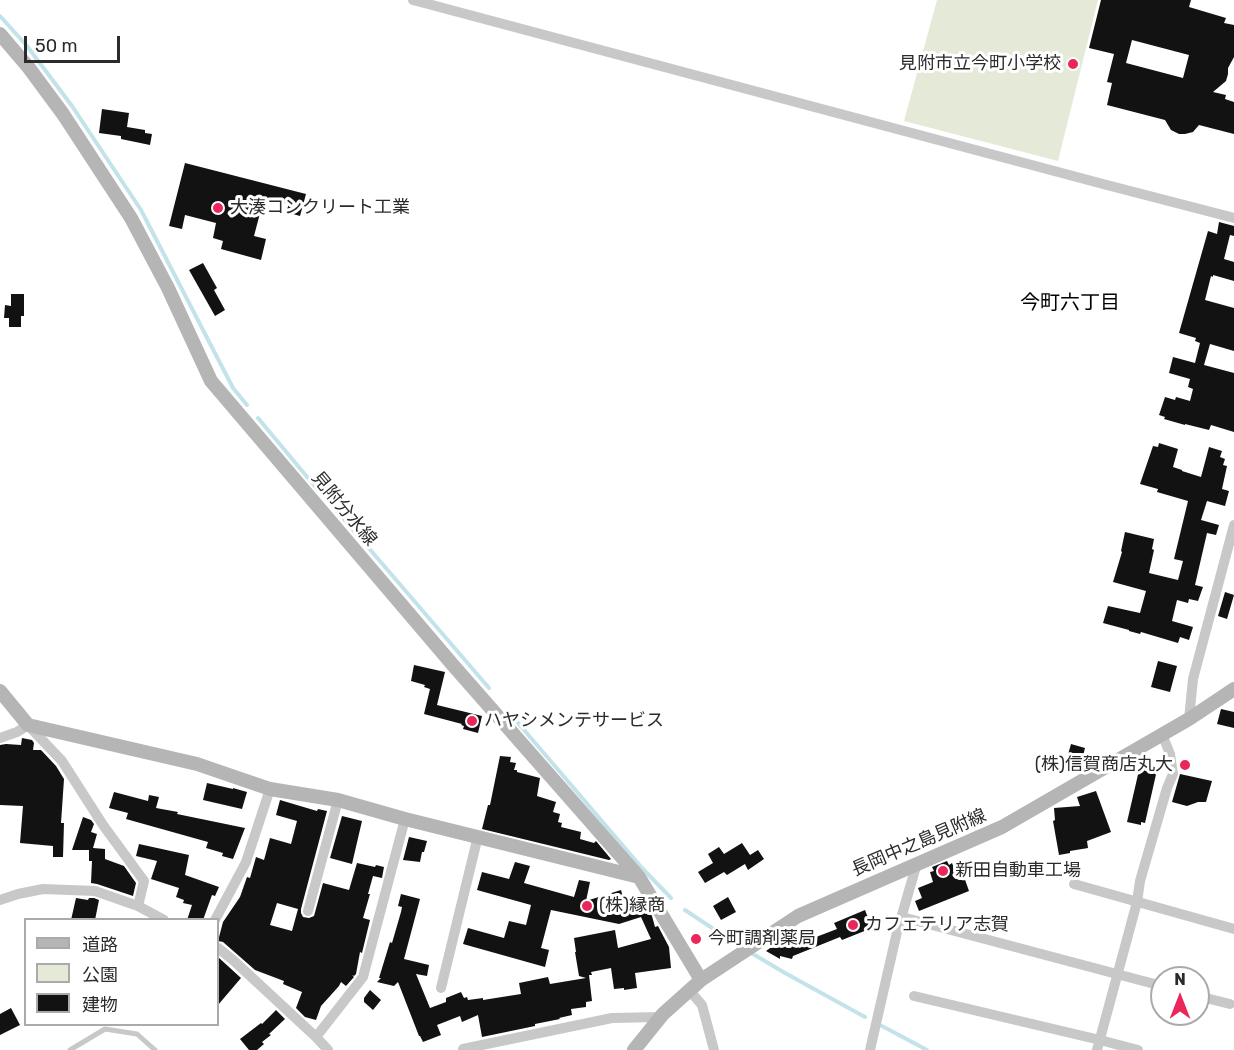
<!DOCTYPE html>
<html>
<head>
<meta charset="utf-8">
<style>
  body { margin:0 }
  #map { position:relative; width:1234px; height:1050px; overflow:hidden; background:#fff; font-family:Rubik,"Noto Sans JP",sans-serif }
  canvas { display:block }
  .legend { position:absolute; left:24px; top:918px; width:195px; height:108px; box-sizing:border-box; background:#fff; border:2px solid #aaa; margin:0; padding:8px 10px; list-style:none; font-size:18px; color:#2b2b2b }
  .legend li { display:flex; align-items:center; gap:12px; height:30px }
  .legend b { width:30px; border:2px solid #aaa }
  .north { position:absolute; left:1150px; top:966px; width:60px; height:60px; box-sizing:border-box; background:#fff; border:2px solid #aaa; border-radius:50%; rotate:0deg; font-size:16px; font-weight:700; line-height:24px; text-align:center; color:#2b2b2b }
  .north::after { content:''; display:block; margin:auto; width:21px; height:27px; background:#ea265a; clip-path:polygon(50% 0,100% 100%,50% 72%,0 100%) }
  .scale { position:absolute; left:24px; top:36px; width:96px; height:27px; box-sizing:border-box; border:3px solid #2b2b2b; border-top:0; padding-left:8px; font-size:18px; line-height:21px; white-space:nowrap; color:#2b2b2b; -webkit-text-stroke:4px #fff; paint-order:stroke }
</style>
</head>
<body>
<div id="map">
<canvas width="1234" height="1050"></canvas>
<ul class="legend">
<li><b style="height:8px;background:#b5b5b5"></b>道路</li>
<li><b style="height:16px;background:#e5ead8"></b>公園</li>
<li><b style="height:16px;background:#121212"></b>建物</li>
</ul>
<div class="north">N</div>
<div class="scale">50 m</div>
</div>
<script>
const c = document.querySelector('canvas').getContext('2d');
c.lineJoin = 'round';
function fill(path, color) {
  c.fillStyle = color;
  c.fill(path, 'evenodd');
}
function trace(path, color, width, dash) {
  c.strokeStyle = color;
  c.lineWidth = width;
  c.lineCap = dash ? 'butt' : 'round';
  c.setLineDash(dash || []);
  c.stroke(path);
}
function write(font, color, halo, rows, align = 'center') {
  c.font = font + ' Rubik,"Noto Sans JP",sans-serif';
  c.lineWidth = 6;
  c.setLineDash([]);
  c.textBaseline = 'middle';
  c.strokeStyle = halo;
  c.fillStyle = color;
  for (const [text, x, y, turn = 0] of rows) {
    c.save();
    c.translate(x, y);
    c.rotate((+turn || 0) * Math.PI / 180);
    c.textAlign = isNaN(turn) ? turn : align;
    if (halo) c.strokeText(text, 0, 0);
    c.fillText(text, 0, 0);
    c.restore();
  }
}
fill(new Path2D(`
  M937,0H1098L1058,161L904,121Z`), '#e5ead8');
trace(new Path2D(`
  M0,16L27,46L72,106L141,210L233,388L247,405
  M258,418L318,490
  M330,503L489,688
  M513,717L642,868L671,898
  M685,910L730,940
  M753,954L785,973L865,1017
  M882,1026L927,1050`), '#c3e3eb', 4);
fill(new Path2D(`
  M1101,0H1191L1189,7L1226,18L1224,23L1234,25V57L1228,68V74L1226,81L1213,92L1226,95L1225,99L1234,102V134L1199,125L1193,132L1185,134H1179L1171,130L1165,120L1107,105L1112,83L1107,82L1114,54L1089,48ZM1132,40L1189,55L1183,78L1126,63Z
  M102,109L129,113L127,127L145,130V133L152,134L150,145L121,139V136L99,133Z
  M185,163L306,194L300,216L286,212L289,204L264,198L254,236L266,239L261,260L221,249L223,241L213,238L216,223L185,215L182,229L169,226Z
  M1219,222L1234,226V236L1230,235L1224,259L1234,262V281L1213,275V277L1211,276L1205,300L1234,308V351L1210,344L1204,365L1234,373V432L1211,425L1209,430L1185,424V425L1164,419L1165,417L1159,415L1165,397L1175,400L1176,397L1190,401L1193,389L1188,387L1190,379L1169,373L1173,357L1195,363L1200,343L1195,341L1196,338L1179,333L1208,231L1217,234Z
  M203,263L217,288L214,290L225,310L215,316L189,270Z
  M11,294H24V316H21V327H9V318H4L5,305L11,306Z
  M1159,443L1178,449L1173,467L1182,470V471L1201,477L1209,447L1222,451L1220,457L1225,459L1223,465L1227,466L1222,489L1229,491L1225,506L1207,501L1201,520L1219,525L1216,535L1207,533L1195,585L1203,587L1198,601L1189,599L1188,603L1177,600L1172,621L1193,627L1189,640L1180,637L1178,643L1141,632L1140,634L1129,631V630L1103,623L1108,606L1140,613L1146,591L1113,582L1122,552L1121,551L1125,532L1154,539L1152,549L1154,550L1149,573L1178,580L1183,561L1174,559L1188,501L1157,492L1158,489L1140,484L1153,446L1158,447Z
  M1225,592L1234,595L1227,619L1218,616Z
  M1158,661L1177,666L1170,692L1151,687Z
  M414,665L445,672L437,705L482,716L478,733L463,729L464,726L461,725L462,724L424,714L430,689L424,687L425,685L411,681Z
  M1221,709L1234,712V728L1217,724Z
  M22,738L32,740L34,743L33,750H41L56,766L64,779L61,823H64L63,857H53V846L20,843L23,806L0,805V745L6,744L21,745Z
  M1071,744L1085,748L1081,764L1077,762L1076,768L1065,765Z
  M500,756L511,757L510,762L516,763L514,770H517V772L540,778L537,796L556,802L553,812L560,814L558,822L562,823L561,827L581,832L580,839L594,843L596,841L611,859L609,860L482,829L488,805H490Z
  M1140,766L1157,770L1145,823L1141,822V825L1127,822Z
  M1180,774L1212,781L1206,802H1198L1187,806L1172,802Z
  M207,783L233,789V788L247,792L242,809L203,800Z
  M1096,791L1111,832L1087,841L1088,848L1070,851V853L1059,855L1053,821L1055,820L1054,808L1080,806L1077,797Z
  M114,792L148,801L149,795L159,797L156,808L178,812L177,814L245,828L233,859L222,856L223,853L206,848L208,842L126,819L128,813L109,808Z
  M280,800L317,811L318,809L327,811L301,909V913L303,917L309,918L314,916L323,883L349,890L357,863L375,867L376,865L384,867L382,878L373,876L368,894H370L363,918L370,920L362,953L360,952L356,974L354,976L352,975L354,977L346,986L341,982L339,986L321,1006L316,1020L305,1017L296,1008L302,992L283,984L284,981L255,970L223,942L218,941L223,922L240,897L247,877L250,878L256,857L264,860L270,838L291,844L297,821L276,815ZM277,903L298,909L292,931L270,925Z
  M342,816L362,821L352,864L330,858Z
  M83,817L91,820L94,824L91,832L97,834L93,848L105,849V859L124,866L136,883L133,896L97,884L91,883L92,861H89V850H72Z
  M409,837L427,841L424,852H422L420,862L403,860Z
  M742,843L750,855L758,850L764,859L748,870L745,864L727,875L724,872L705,883L698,872L713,863L708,854L719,847L724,854Z
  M139,844L189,855L185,875L219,887L215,896L212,895L203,920H187L192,905L183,903L184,900L176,897L179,888L151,879L157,861L136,856Z
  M947,861L949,865L952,863L957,876L963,874L969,891L919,911L915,901L922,898L918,888L933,882L930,872L934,871L932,867Z
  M515,862L530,866L524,883L574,897L579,880L590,882L586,901L621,890L624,901L628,900L629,904L642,900L652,916L655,927L658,926L669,947L671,968L635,973L637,988L624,990V988L614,989L611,968L591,972L592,975H589L592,1001L586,1002V1007L571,1009L572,1015L559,1018L560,1019L535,1024V1026L482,1037L478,1015L462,1022L460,1016L437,1025L441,1035L423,1042L420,1036H419L398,982L394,986L377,982L381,978H379L390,942L392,943L401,912L402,907L398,906L401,894L420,899L404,959L429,965L427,976L416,974L430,1008L446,1002V998L461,992L464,998L467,997L468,1000L483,998V1000L521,994L519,983L548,977L550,984L586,978L579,976L575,952H576L574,938L615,930L618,948L651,939L641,917L619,924L551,910L541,948L549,950L545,967L463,944L468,928L504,938L509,921L526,925L531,905L477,890L482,872L509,879Z
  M728,897L736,912L721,920L713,906Z
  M76,898L88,900L89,898H94L99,900L95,920H71Z
  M865,910L872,928L842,940L840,937L793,956L792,959L780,956V959L766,951L781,940L785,943L814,932L816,937L837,929L834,923Z
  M218,957L241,978L218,1005Z
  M370,990L381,1000L373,1010L364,1002V998Z
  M11,1008L20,1025L0,1035V1014Z
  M276,1010L285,1019L269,1034L271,1035L262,1042L264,1044L257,1050H249L240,1039L261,1023L262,1024Z`), '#121212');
trace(new Path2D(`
  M70,1050L105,1029L137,1034L155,1050`), '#c8c8c8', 5);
trace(new Path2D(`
  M413,0L1103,184L1234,218
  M1189,719L1193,679L1234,525
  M0,738L17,732L28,725L62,761L103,825L144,881L138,906
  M1074,884L1234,929
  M0,900L18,894L43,889L95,891L138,906L164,920
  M308,911L338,800
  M902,917L1162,986
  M215,920L246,862L270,789
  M218,948L233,960L316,1037L328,1050
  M441,988L478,836
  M689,990L702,1005L714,1050
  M914,996L1100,1040L1138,1050
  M1198,996L1230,1004
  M316,1037L363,977L405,819
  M463,1049L612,1018L660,1017
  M870,1050L897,932L917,863
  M1097,1050L1137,902L1140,881L1167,788L1173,774L1170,754L1162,734`), '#c8c8c8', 10);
trace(new Path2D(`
  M0,34L29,68L63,114L131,218L168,288L211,381L452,664L639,877L701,980
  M0,691L28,725L197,764L270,789L338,800L405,819L639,877
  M634,1050L663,1014L701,980L798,916L1002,827L1189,719L1234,689`), '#b5b5b5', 14);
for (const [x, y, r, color] of [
  [1073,64,6,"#ea265a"],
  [218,208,6,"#ea265a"],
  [472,721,6,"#ea265a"],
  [1185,765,6,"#ea265a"],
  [943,871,6,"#ea265a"],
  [587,906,6,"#ea265a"],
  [853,925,6,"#ea265a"],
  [696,939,6,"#ea265a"]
]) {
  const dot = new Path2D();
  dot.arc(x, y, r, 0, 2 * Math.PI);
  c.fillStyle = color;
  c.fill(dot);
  trace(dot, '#fff', 2);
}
write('18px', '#2b2b2b', '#fff', [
  ["見附市立今町小学校",1061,64,"right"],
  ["大湊コンクリート工業",230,208],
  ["ハヤシメンテサービス",484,721],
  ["(株)信賀商店丸大",1173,765,"right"],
  ["新田自動車工場",955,871],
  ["(株)縁商",599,906],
  ["カフェテリア志賀",865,925],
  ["今町調剤薬局",708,939]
], 'left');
write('18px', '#2b2b2b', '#fff', [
  ["見附分水線",344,509,50],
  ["長岡中之島見附線",919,843,-23]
]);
write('20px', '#000', '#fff', [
  ["今町六丁目",1070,303]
]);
</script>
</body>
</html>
